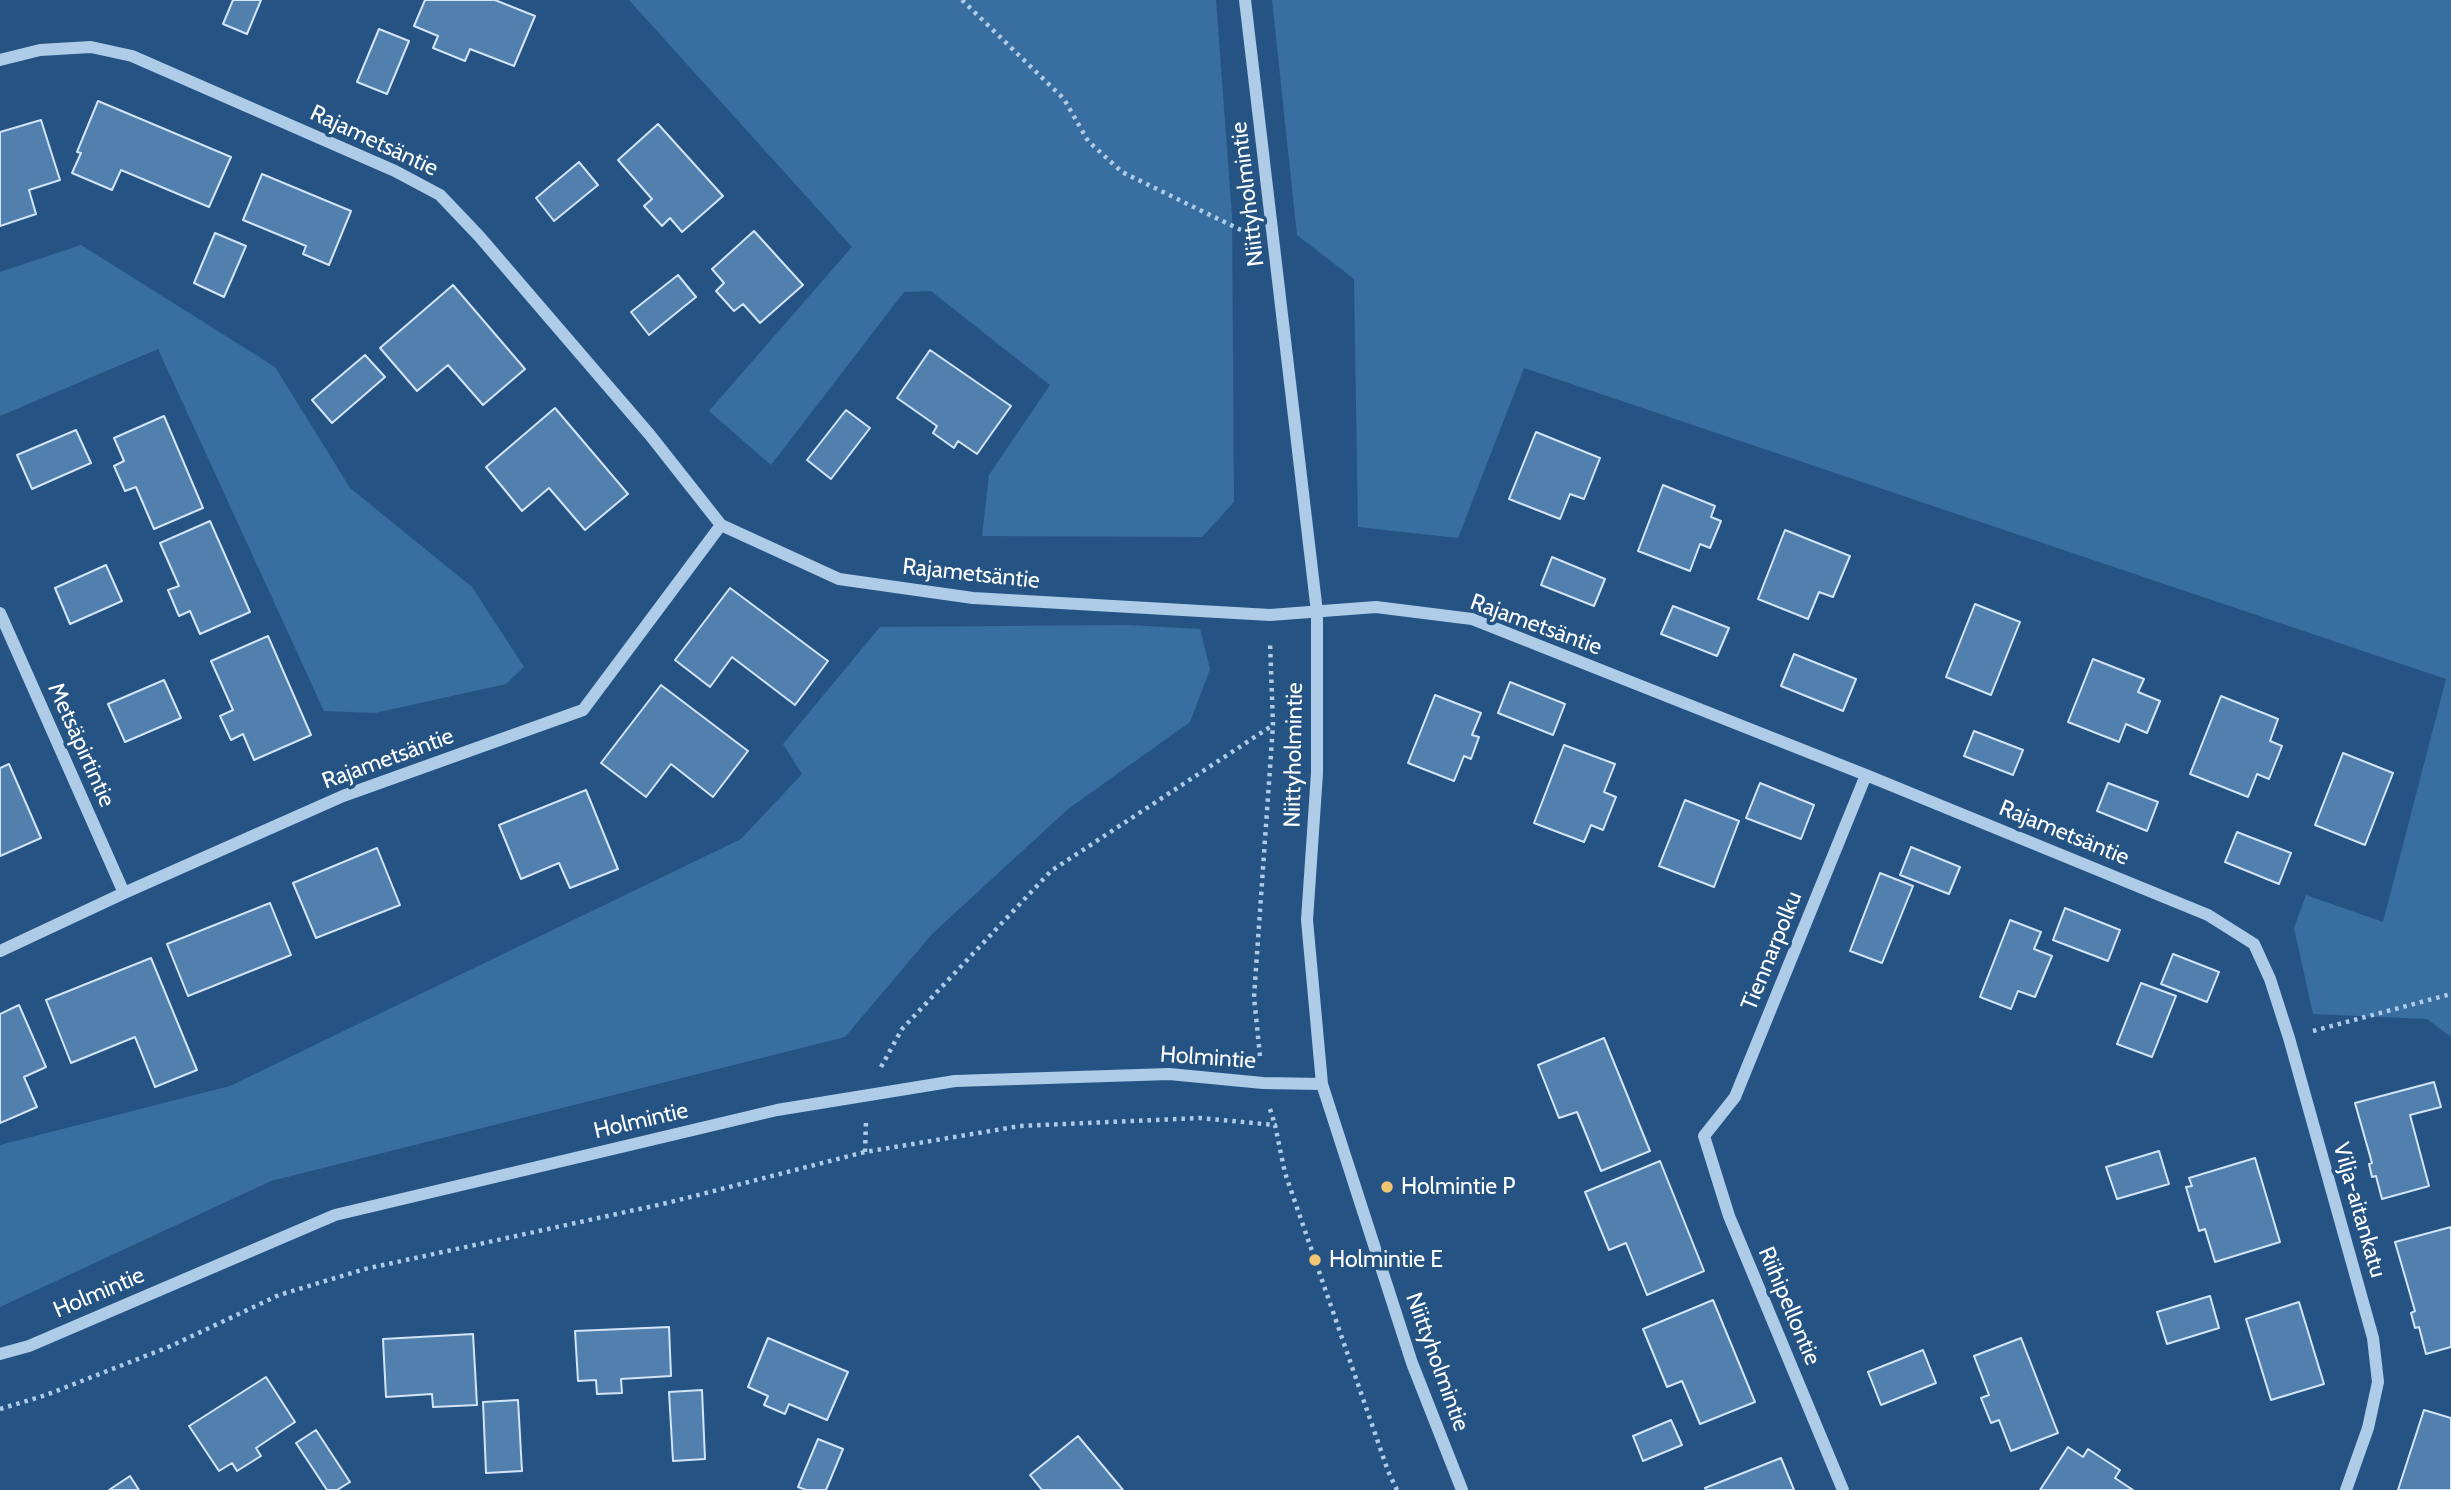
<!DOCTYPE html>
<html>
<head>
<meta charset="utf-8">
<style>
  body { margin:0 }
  canvas { display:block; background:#255484 }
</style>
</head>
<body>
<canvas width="2451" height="1490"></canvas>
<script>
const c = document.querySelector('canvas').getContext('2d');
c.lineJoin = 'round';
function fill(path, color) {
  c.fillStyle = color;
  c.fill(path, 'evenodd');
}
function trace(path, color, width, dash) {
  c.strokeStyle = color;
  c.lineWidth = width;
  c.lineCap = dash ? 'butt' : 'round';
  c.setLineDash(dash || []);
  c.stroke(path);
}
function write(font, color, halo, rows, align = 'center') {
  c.font = font + ' Cabin,sans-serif';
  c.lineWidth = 7;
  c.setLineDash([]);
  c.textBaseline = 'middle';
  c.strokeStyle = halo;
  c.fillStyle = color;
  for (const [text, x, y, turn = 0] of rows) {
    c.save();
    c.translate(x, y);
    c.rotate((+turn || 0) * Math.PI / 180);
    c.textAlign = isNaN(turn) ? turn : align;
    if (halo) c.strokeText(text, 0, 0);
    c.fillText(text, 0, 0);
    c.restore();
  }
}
fill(new Path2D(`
  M629,0H1216L1232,216L1234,502L1202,537L982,536L989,475L1050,385L931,291L904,292L771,465L709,411L852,247Z
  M1272,0H2451V1037L2427,1019L2313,1014L2294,928L2306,895L2383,922L2446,679L1524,368L1458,538L1358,527L1354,279L1297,235Z
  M81,245L275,367L350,488L472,587L524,667L506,684L375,713L324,711L158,349L0,416V272Z
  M1127,625L1200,629L1210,669L1190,722L1068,809L932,934L845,1037L271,1181L0,1307V1145L230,1086L741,839L802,774L783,744L880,627Z`), '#396ea1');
const building = new Path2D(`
  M233,0H261L247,34L223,24Z
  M425,0H495L535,16L514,66L470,49L465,61L433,48L438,36L414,26Z
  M379,29L409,41L387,94L357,82Z
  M98,101L231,157L209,207L121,170L112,190L72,173L81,153L77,152Z
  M41,120L60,180L29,190L36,214L0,226V132Z
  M658,124L723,196L682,232L670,218L662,226L644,206L652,199L618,160Z
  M579,162L598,185L554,221L536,198Z
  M262,174L351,211L329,265L303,254L306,246L243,220Z
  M754,231L803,285L760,323L743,304L734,311L716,291L724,283L712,269Z
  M215,233L246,246L224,297L194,283Z
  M678,275L696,297L649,335L631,312Z
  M453,285L525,369L483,405L448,365L417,391L380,348Z
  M930,350L1011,406L977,454L958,441L954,448L933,433L937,426L897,398Z
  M365,355L385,377L332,423L312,400Z
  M555,408L628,494L585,530L549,488L522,511L486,467Z
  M846,410L870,428L831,479L807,460Z
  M164,416L203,508L154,529L136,487L125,491L114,466L124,461L114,438Z
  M76,430L91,463L32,489L17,455Z
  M1536,432L1600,458L1584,499L1570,494L1560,519L1509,499Z
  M1663,485L1715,506L1711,517L1721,521L1710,548L1700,544L1690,571L1638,551Z
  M210,521L250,612L200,634L190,611L179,616L168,590L179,586L160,543Z
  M1785,530L1850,556L1833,597L1819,592L1808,619L1758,599Z
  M1552,557L1605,579L1594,606L1541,585Z
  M106,565L122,601L70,624L55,588Z
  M730,588L828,661L795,705L732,657L710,687L675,660Z
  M1975,604L2020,622L1991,695L1946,677Z
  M1673,606L1729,628L1717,656L1661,634Z
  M268,636L311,735L254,760L243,734L231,740L220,716L233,710L211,661Z
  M1794,654L1856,679L1843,711L1781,686Z
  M2093,659L2144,679L2138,692L2160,701L2147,733L2126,724L2119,742L2068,722Z
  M164,680L181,718L125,742L108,704Z
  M1510,682L1565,704L1553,735L1498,713Z
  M661,685L748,751L713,797L671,764L646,797L601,763Z
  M1435,695L1481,713L1472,735L1479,737L1471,759L1464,756L1454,781L1408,763Z
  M2221,696L2278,719L2270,741L2282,746L2269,779L2257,774L2248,797L2190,774Z
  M1974,731L2023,750L2013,775L1964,756Z
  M1564,745L1615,764L1604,792L1616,797L1603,830L1591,825L1584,842L1534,823Z
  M2343,753L2393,773L2365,845L2315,825Z
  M9,764L41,838L0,856V768Z
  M1760,783L1814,805L1801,839L1746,818Z
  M2108,783L2158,802L2147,831L2097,811Z
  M586,790L618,869L570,888L559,863L521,879L499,825Z
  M1685,800L1739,821L1714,887L1659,866Z
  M2237,832L2291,853L2279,884L2225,862Z
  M1911,847L1960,867L1949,894L1900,875Z
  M377,848L400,905L316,938L293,883Z
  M1880,873L1913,886L1882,963L1850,951Z
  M270,903L291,955L188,996L167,944Z
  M2065,908L2120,930L2108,961L2053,940Z
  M2010,920L2041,932L2034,949L2052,956L2035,997L2018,991L2011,1009L1980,997Z
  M2173,954L2219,972L2207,1002L2161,984Z
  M151,958L197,1070L155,1087L135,1037L71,1063L46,1000Z
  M2141,983L2176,996L2152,1057L2117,1044Z
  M19,1005L46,1067L24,1077L37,1107L0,1123V1014Z
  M1604,1038L1650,1151L1601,1171L1577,1112L1559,1118L1538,1065Z
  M2434,1082L2441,1107L2410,1115L2429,1186L2382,1199L2376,1176L2372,1177L2369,1164L2372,1163L2355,1103Z
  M2159,1151L2169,1184L2117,1199L2106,1167Z
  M2255,1158L2280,1242L2215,1262L2205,1229L2199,1231L2186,1187L2192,1186L2189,1178Z
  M1660,1161L1704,1271L1647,1295L1626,1243L1609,1250L1585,1192Z
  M2451,1227V1347L2426,1354L2419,1327L2415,1328L2411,1313L2415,1311L2395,1242Z
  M2210,1296L2219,1328L2167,1344L2157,1312Z
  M1713,1300L1755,1402L1700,1424L1682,1381L1667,1387L1643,1329Z
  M2299,1302L2324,1384L2271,1400L2246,1319Z
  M669,1327L671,1376L621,1379L622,1393L597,1394L596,1380L578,1381L575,1331Z
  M473,1334L477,1405L433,1407L432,1394L386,1397L383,1339Z
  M768,1338L848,1372L827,1420L789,1404L785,1414L764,1405L768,1396L748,1387Z
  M2021,1338L2058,1433L2011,1451L1999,1420L1991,1423L1981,1398L1989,1395L1974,1356Z
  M1923,1350L1936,1383L1881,1405L1868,1372Z
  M266,1377L295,1422L256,1448L261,1456L237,1471L232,1463L219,1471L189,1426Z
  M702,1390L705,1459L673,1461L669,1392Z
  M518,1400L522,1471L486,1473L483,1402Z
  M2424,1410L2451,1418V1490H2398Z
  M1671,1420L1682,1445L1643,1461L1633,1436Z
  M316,1430L350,1482L337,1490H327L296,1443Z
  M1078,1436L1123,1490H1042L1030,1475Z
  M818,1439L843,1449L826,1490H806L798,1487Z
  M2068,1447L2083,1457L2088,1449L2120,1470L2115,1478L2133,1490H2040Z
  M1781,1458L1794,1490H1706L1705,1488Z
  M130,1476L139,1490H109Z`);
fill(building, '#5180ae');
trace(building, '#d2e4f6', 2);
trace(new Path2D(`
  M962,0L1064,99L1088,141L1122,172L1245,232
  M2313,1031L2451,994
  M1260,1056L1254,997L1273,725L1270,642
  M881,1067L902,1029L1051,871L1273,725
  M1270,1109L1275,1125
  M865,1152L866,1121
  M0,1409L46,1395L171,1346L279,1295L365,1269L667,1203L865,1152L1020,1126L1200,1118L1275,1125L1285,1173L1388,1471L1397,1490`), '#aecbe8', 4.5, [3.5, 5]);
trace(new Path2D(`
  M1245,0L1317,612V773L1307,920L1322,1084L1412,1363L1462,1490
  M0,60L40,50L91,47L132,56L395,171L440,195L479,236L650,435L721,525L839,579L973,598L1270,615L1376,607L1472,619L1866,775L2208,915L2254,944L2270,979L2289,1038L2373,1338L2378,1382L2368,1428L2346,1490
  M0,613L124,893
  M0,951L124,893L343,796L583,710L721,525
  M0,1354L29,1346L335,1215L777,1110L955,1081L1169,1074L1263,1083L1322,1084
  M1843,1490L1729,1216L1704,1136L1735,1097L1866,775`), '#aecbe8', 12);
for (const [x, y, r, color] of [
  [1387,1187,7,"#f2c572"],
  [1315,1260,7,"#f2c572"]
]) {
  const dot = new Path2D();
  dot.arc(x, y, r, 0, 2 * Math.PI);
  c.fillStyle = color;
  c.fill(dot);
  trace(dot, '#255484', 2.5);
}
write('23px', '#fff', '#255484', [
  ["Rajametsäntie",374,141,25],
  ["Niittyholmintie",1248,194,-97],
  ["Rajametsäntie",971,574,6],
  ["Rajametsäntie",1536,625,20],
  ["Metsäpirtintie",81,745,66],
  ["Niittyholmintie",1294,755,-89],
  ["Rajametsäntie",388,759,-20],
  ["Rajametsäntie",2064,833,22],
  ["Tiennarpolku",1772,951,-68],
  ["Holmintie",1208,1058,4],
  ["Holmintie",641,1121,-13],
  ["Vilja-aitankatu",2359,1210,74],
  ["Holmintie",99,1293,-23],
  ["Riihipellontie",1789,1306,67],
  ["Niittyholmintie",1437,1362,70]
]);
write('23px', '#fff', '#255484', [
  ["Holmintie P",1401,1187],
  ["Holmintie E",1329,1260]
], 'left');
</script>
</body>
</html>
